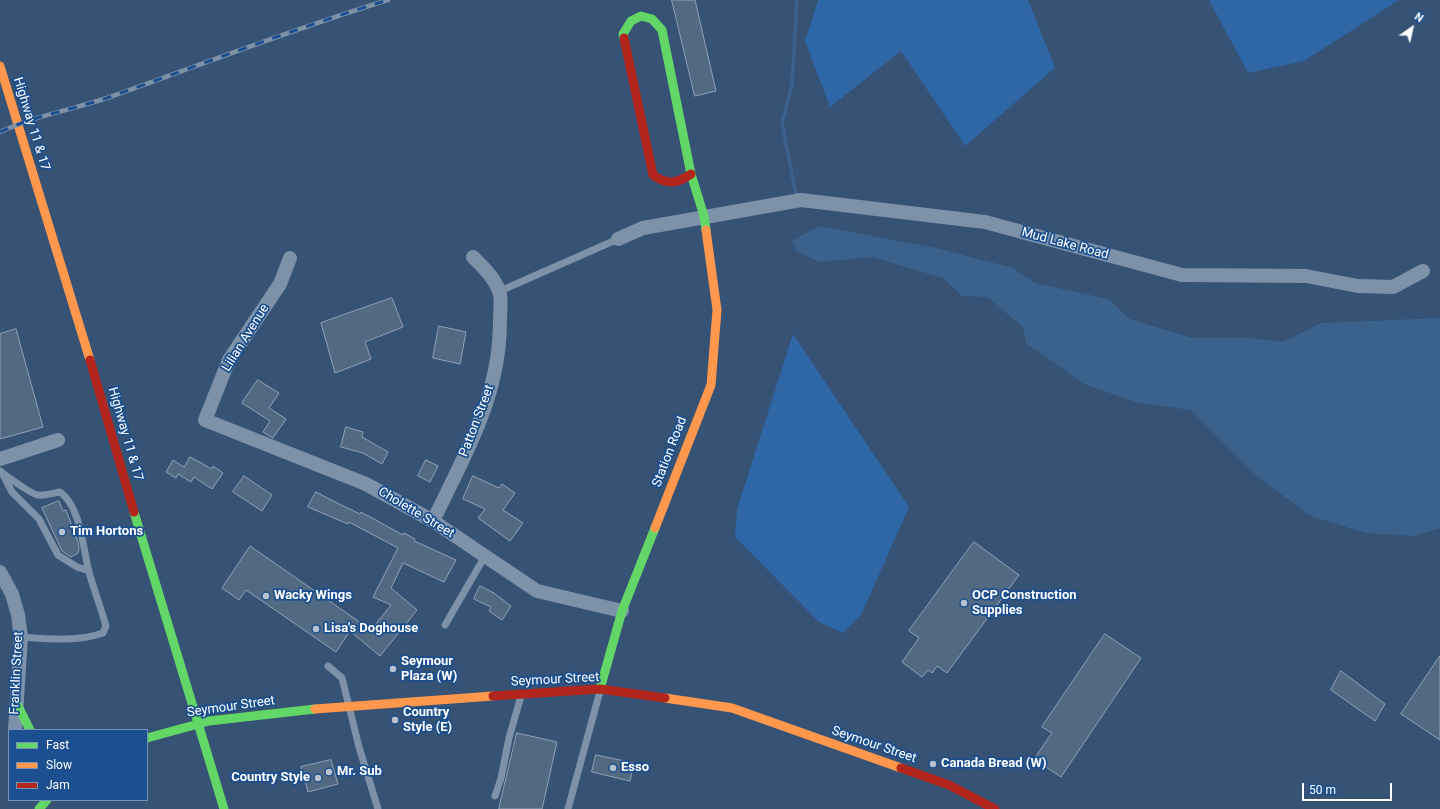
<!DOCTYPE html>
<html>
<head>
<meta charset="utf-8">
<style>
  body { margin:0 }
  #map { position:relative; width:1440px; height:809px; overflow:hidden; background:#365274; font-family:Roboto,sans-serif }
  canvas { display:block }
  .legend { position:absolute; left:8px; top:729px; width:140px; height:72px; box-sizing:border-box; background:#1b4f8f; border:1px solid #7695bc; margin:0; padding:5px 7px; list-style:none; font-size:12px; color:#fff }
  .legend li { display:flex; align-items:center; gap:8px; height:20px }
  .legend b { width:20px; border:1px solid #7695bc }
  .north { position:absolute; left:1392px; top:8px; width:40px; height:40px; -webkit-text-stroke:3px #1b4f8f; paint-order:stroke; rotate:34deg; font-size:11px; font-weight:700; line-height:16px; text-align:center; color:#fff }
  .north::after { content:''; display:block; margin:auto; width:14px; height:18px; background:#fff; clip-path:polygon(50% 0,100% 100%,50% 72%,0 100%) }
  .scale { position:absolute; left:1302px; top:783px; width:90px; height:18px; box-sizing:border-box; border:2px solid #fff; border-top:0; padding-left:5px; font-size:12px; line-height:14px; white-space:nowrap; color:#fff; -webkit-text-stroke:3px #1b4f8f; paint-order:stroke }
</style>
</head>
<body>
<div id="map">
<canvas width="1440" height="809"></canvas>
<ul class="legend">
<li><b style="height:5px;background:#63d668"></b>Fast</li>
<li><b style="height:5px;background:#ff974d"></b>Slow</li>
<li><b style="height:5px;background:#b3261e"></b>Jam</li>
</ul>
<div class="north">N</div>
<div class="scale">50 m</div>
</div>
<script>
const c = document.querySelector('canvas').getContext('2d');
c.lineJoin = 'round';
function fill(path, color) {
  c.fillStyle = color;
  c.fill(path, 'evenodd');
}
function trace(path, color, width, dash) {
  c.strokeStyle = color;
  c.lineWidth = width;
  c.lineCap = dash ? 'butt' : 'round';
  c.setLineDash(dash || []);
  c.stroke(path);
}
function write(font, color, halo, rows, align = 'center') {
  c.font = font + ' Roboto,sans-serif';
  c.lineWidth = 3.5;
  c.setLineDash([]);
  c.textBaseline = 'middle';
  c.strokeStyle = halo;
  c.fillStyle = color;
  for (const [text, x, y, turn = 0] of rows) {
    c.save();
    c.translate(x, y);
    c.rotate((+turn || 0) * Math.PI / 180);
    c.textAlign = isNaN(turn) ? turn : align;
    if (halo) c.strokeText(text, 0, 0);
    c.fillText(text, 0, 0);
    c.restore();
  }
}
fill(new Path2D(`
  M818,0H1028L1055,68L965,146L901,51L830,107L805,41Z
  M1209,0H1399L1304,61L1248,73Z
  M793,334L909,507L861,615L843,633L819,622L735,537L737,509Z`), '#2f66a5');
fill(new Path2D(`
  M819,226L936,248L1013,268L1035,283L1108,299L1130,319L1192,338H1250L1283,342L1321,323L1440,318V528L1414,536L1365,533L1311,516L1259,478L1191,410L1139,403L1084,384L1026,343L1023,327L987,297L962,296L943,278L872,257L819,262L796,251L792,241Z`), '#3b618d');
trace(new Path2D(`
  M796,195L782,123L792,84L797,0`), '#3b618d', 3.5);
const building = new Path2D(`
  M672,0H695L716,91L695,96Z
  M392,298L403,327L365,342L371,359L335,373L321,323Z
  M439,326L466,332L460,364L433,358Z
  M16,329L43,427L0,439V334Z
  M258,380L279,393L269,408L286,419L273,438L263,432L270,421L242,403Z
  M346,427L363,432L362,437L388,452L382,464L363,453L341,447Z
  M190,457L212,469L213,466L223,473L212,489L194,477L191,482L178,474L176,478L166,472L173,460L184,467Z
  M426,460L438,466L430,482L418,476Z
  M244,476L272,495L262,511L233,492Z
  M473,476L499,488L502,484L515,493L503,510L523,523L510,541L478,518L485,509L463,499Z
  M316,492L339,504L360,514L361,512L403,535L404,533L415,539L414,541L456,560L444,582L403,563L391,588L417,610L380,656L350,631L336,652L246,590L239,600L222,588L250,546L371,630L391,605L373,597L398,548L349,522L348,524L308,507Z
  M59,501L63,511L66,510L78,542L79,549L78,553L71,557L62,551L42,508Z
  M974,542L1019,575L947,673L937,666L932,673L928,670L922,677L902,662L919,638L909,631Z
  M480,586L494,593L511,606L502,620L489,611L491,607L474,599Z
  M1105,634L1141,658L1061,777L1034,759L1052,733L1042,727Z
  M1440,656V740L1401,714Z
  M1341,671L1385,704L1375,721L1331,690Z
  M517,733L557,742L542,809H499Z
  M596,755L634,763L630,781L592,772Z
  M331,760L338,784L308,792L301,767Z`);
fill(building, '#526984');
trace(building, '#92a2b6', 1);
trace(new Path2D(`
  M500,291L618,239
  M0,471C6,476 33,495 38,495C45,496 53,493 60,492C81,507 83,549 89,572C94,590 101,608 106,626L103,633C77,642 48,639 21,637
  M2,473L12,492L39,519L58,555L77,567L89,571
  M445,625L485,556
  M328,666L342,678L359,747L378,809
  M495,796L501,778L509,738L521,696
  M568,809L600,691`), '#7d92a8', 7);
trace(new Path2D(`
  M618,239L643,228L801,200L985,222L1182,275L1306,276L1358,286L1393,287L1423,271
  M290,258L280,284L229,360L205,420L366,484L433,521L537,591L622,611
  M0,459L58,440
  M433,521C465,454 501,395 500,318C500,310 502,298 499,291C494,277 483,267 473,257
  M0,572L12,594L18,615L21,637L15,730`), '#7d92a8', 14);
trace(new Path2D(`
  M624,38L623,34L631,21L641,16L652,19L662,30L691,174L704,216L706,230
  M134,512L224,809
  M600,689L622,611L655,528
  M17,704L30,730
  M147,738L209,721L315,709
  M39,809L47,800`), '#63d668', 9);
trace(new Path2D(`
  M0,66L90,360
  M655,528L711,385L717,310L706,230
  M665,698L732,708L901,768
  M315,709L493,696`), '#ff974d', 9);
trace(new Path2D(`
  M624,38L653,175C667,185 677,184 691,174
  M90,360L134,512
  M493,696L600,689L665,698
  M901,768L949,785L995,809`), '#b3261e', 9);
const rail = new Path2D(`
  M0,132C34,116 71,110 107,98C200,65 293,29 388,0`);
trace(rail, '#7e92a7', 4.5);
trace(rail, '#1b4f8f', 3, [9]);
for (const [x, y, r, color] of [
  [62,532,4,"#b9c2ce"],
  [266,596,4,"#b9c2ce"],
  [964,603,4,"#b9c2ce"],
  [316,629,4,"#b9c2ce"],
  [393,669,4,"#b9c2ce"],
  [395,720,4,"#b9c2ce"],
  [933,764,4,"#b9c2ce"],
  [613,768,4,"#b9c2ce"],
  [329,772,4,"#b9c2ce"],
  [318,778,4,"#b9c2ce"]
]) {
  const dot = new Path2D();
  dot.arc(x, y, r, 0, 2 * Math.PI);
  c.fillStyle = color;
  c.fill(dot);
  trace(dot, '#1b4f8f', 1.5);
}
write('13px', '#fff', '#1b4f8f', [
  ["Highway 11 & 17",31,124,73],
  ["Mud Lake Road",1065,244,15],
  ["Lilian Avenue",246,338,-58],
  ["Patton Street",477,421,-69],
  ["Highway 11 & 17",125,434,74],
  ["Station Road",670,452,-69],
  ["Cholette Street",416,513,31],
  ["Franklin Street",17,673,-87],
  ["Seymour Street",555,680,-3],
  ["Seymour Street",231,707,-8],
  ["Seymour Street",874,745,19]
]);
write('bold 13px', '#fff', '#1b4f8f', [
  ["Tim Hortons",70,532],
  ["Wacky Wings",274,596],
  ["OCP Construction",972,596],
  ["Supplies",972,611],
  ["Lisa's Doghouse",324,629],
  ["Seymour",401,662],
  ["Plaza (W)",401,677],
  ["Country",403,713],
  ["Style (E)",403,728],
  ["Canada Bread (W)",941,764],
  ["Esso",621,768],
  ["Mr. Sub",337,772],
  ["Country Style",310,778,"right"]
], 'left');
</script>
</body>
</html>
